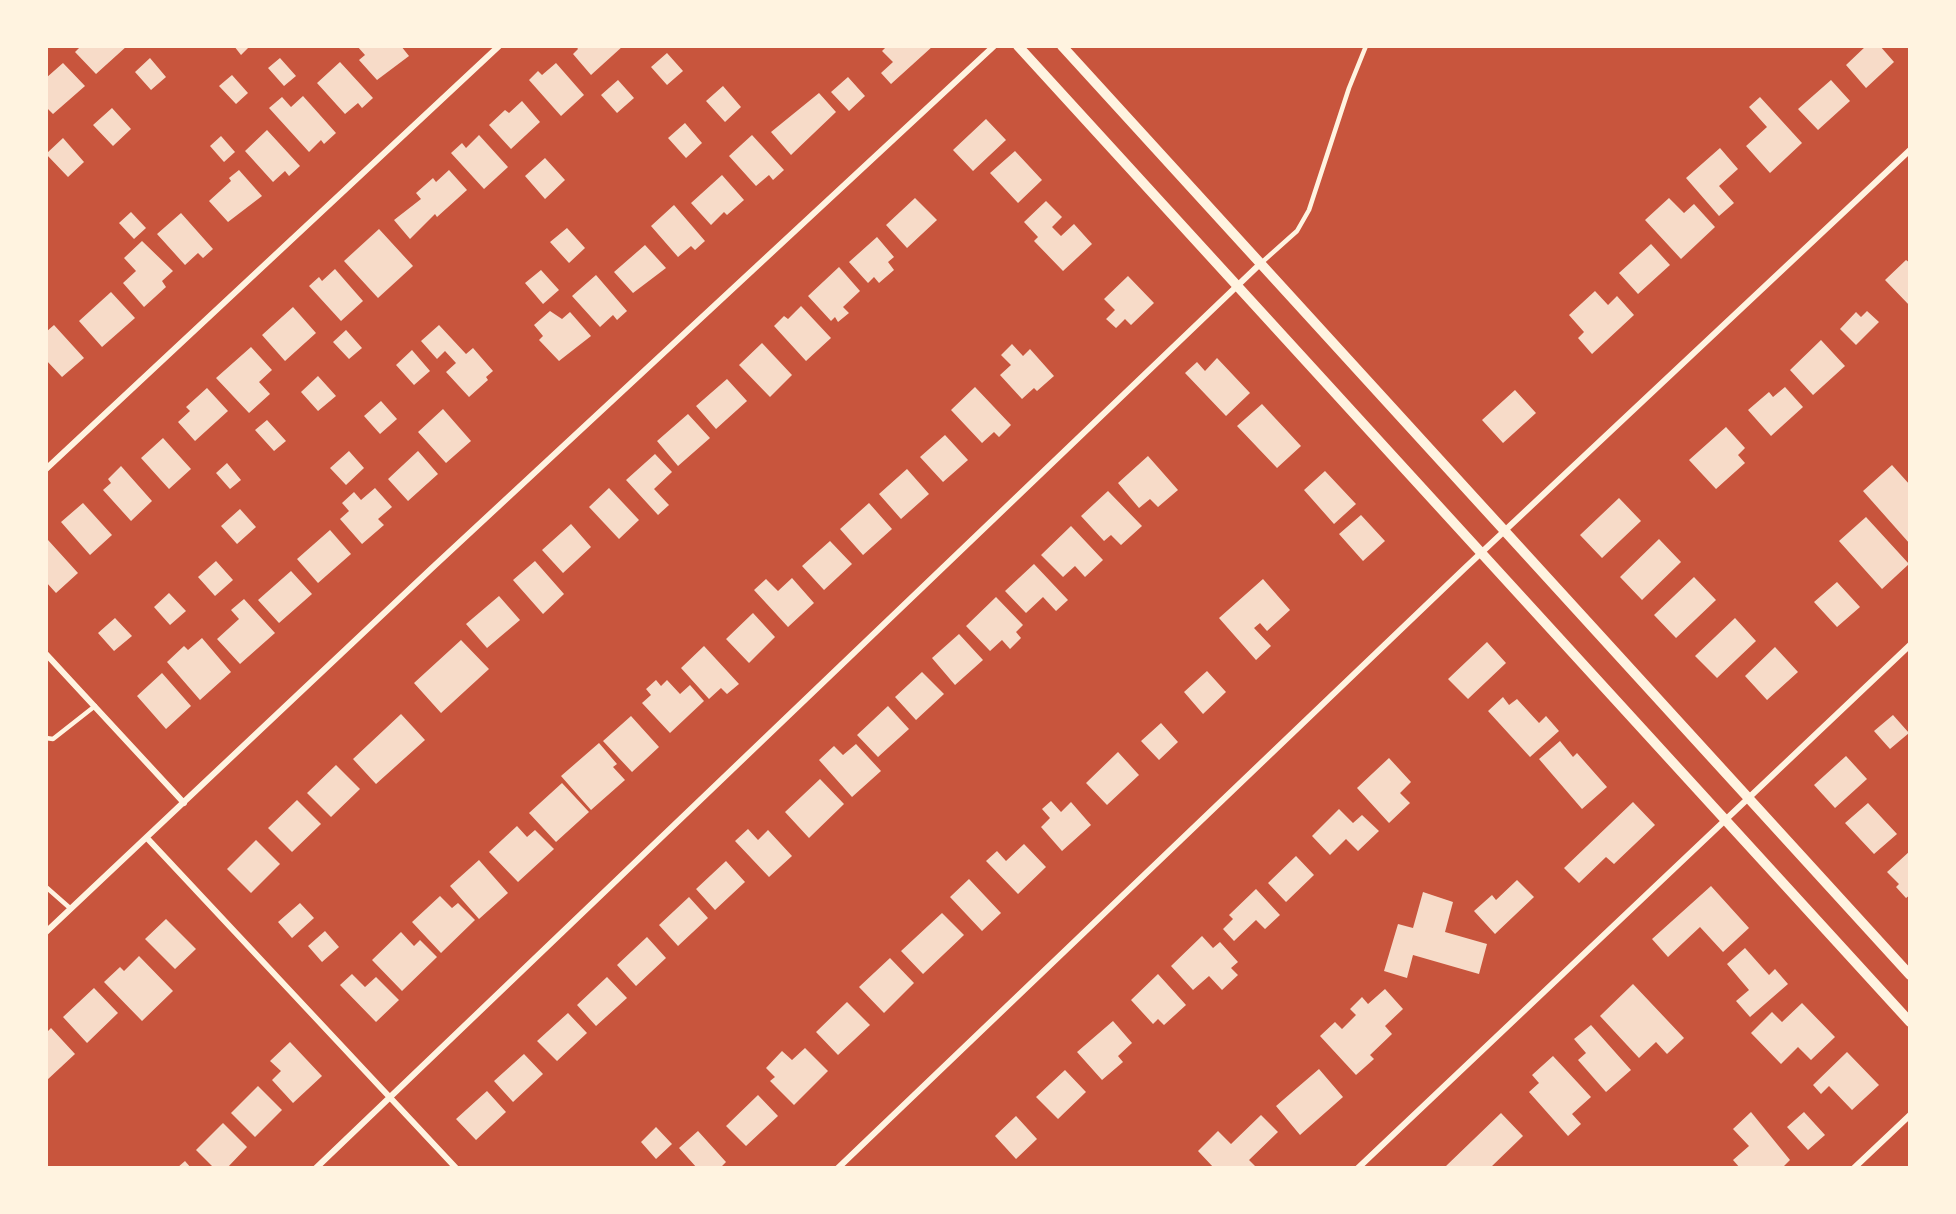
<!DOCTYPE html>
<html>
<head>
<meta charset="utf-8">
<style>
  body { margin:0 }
  #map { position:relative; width:1956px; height:1214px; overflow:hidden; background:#c8553d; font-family:Jost,sans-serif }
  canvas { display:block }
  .frame { position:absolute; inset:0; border:48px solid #fff3e0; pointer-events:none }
</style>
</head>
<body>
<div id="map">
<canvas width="1956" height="1214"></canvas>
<div class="frame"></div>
</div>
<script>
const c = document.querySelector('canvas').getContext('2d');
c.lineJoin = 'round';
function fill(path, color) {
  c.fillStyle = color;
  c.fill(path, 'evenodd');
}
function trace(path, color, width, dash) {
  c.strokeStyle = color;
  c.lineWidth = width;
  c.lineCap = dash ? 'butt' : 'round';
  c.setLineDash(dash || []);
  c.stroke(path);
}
fill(new Path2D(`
  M81,46H127L96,74L75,52Z
  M234,46H250L241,55Z
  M357,46H401L409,56L377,80L359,60L365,55Z
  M576,46H623L591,75L573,54L578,49Z
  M887,46H933L891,84L881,73L893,62L882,51Z
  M1866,46H1880L1894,62L1866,88L1846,65Z
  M667,53L683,71L667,85L651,67Z
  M150,58L166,77L151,90L135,72Z
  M280,58L296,76L284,86L268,68Z
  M340,62L373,98L362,108L358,103L345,114L317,83Z
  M63,63L85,86L53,114L46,107V78Z
  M556,63L584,95L561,116L529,80L538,71L542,75Z
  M232,75L248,93L236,104L219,86Z
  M848,77L865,96L849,111L831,92Z
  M618,80L634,98L617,113L601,95Z
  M1831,80L1850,101L1818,130L1798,109Z
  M723,86L741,107L725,122L706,101Z
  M819,93L836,112L791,155L771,132Z
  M303,96L336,133L324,144L321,140L309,152L269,108L282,97L291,107Z
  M1760,97L1802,143L1770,173L1746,146L1767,127L1749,107Z
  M522,101L540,122L511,149L489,125L505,110L509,113Z
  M112,108L131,129L113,146L93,125Z
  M986,119L1006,140L973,171L953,150Z
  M685,123L702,143L686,158L668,138Z
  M267,130L300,166L289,176L285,171L273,182L245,151Z
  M479,135L508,167L484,189L451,153L462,143L466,148Z
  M752,135L784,170L773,180L769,175L756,186L729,156Z
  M221,136L235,152L224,162L210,146Z
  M63,138L84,162L68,177L46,154Z
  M1720,148L1738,169L1719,186L1734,203L1719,216L1686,178Z
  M1015,151L1042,180L1018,203L990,173Z
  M545,158L565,180L545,199L525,176Z
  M239,170L262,196L228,222L209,201L231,181L229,178Z
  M449,170L467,190L437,217L435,214L410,239L394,220L421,199L416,193L433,178L436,182Z
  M722,175L744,200L727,215L724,212L711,225L691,203Z
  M915,198L937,220L907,248L886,225Z
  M1669,198L1684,213L1694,204L1715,227L1681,259L1645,220Z
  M1046,201L1062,217L1052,227L1061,236L1074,224L1092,244L1063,271L1034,241L1038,237L1024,222Z
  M674,205L705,241L695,250L691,246L678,257L651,226Z
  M131,212L146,228L134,239L119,223Z
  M181,213L213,249L203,258L198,253L185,265L157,234Z
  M567,228L585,248L569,263L550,242Z
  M379,229L413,266L378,298L344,261Z
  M877,237L894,257L888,262L894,270L879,283L874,277L868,283L849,262Z
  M142,241L173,271L162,281L166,287L144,307L123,283L136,271L124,258Z
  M1651,244L1670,265L1638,294L1619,273Z
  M645,245L666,268L633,293L614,272Z
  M1906,260L1910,263V306L1885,280Z
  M839,267L860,291L843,307L849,313L838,322L835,317L831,321L808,296Z
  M335,269L363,301L341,321L309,286L319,277L322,281Z
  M541,270L559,290L543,304L525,283Z
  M596,275L627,311L617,320L613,315L600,327L572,296Z
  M1128,276L1154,303L1131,325L1125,319L1116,328L1106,319L1115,310L1104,299Z
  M1595,291L1608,305L1617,296L1634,315L1592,354L1578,338L1584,332L1569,315Z
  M111,292L135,318L102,347L79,321Z
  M801,306L831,338L806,361L774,326L784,316L788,319Z
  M293,307L316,333L285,361L262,335Z
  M550,311L562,319L570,312L591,336L559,361L539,340L543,336L534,325Z
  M1867,311L1879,322L1856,345L1840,329L1856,312L1861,317Z
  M54,325L84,358L62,377L46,360V332Z
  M439,325L466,354L473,348L493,371L486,377L488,380L469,397L446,372L456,363L445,351L437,359L421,341Z
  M346,330L362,348L349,359L333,342Z
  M1821,340L1845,366L1813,395L1790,370Z
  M762,343L792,375L770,397L739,365Z
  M1012,344L1023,356L1030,349L1054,376L1037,391L1034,388L1022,399L1000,375L1011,365L1001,355Z
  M251,347L272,370L259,382L270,394L249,413L216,378Z
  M412,350L430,371L414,385L396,365Z
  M1217,358L1250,393L1226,416L1185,373L1197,362L1205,371Z
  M318,376L336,396L318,411L301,392Z
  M727,379L747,401L716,429L696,406Z
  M975,387L1011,425L999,437L994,432L982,443L951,410Z
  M1785,387L1803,407L1771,436L1748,410L1769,392L1773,397Z
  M207,388L228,411L195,441L178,422L190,411L186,407Z
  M1515,390L1536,413L1503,443L1482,420Z
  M381,401L397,419L380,434L364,416Z
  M1262,404L1301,446L1277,468L1237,426Z
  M443,409L471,441L446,463L418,432Z
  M688,414L710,438L678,466L657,441Z
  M267,420L286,441L274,451L255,430Z
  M1726,427L1745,448L1738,455L1745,463L1716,489L1689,460Z
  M945,435L968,460L943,482L920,457Z
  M163,438L191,469L169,489L141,458Z
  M349,451L364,468L346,485L330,468Z
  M418,451L438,474L408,501L388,479Z
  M655,454L672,472L654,489L669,505L658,515L626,480Z
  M1148,456L1178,490L1158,507L1150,499L1139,508L1118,483Z
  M227,463L241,480L230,489L216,473Z
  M1892,465L1910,485V544L1863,491Z
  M121,466L152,501L131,521L103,490L111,483L108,479Z
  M907,469L929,494L901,519L879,494Z
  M1325,471L1356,504L1334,524L1304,490Z
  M375,488L392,507L378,519L384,525L362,544L340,519L349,511L342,503L354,492L361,500Z
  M609,488L639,520L619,539L589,507Z
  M1108,491L1142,526L1121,545L1111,535L1104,541L1081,516Z
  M1619,498L1641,521L1602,558L1580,535Z
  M83,503L112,535L90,555L61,522Z
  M869,503L892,529L863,555L840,529Z
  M240,509L256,527L237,544L221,526Z
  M1361,515L1385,541L1363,561L1339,534Z
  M1866,517L1909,564L1882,589L1839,541Z
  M571,524L591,547L563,573L542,550Z
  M1071,526L1103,560L1085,577L1075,566L1063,577L1041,555Z
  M330,530L351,554L318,583L297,559Z
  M1659,539L1681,562L1642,600L1620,577Z
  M48,540L78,573L56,593L46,582Z
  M830,541L852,564L824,590L802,566Z
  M216,561L233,580L215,596L198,577Z
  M535,561L564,594L543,614L513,580Z
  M1034,564L1068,600L1056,611L1043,597L1026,613L1005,591Z
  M291,571L312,594L279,623L258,600Z
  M1694,577L1716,600L1676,638L1654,615Z
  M792,578L814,603L788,627L754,590L766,579L778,591Z
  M1263,579L1290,610L1267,631L1260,623L1254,628L1271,646L1256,660L1219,618Z
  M1837,582L1860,607L1837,627L1814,602Z
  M169,593L186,611L170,625L154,607Z
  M499,596L520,620L487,648L466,624Z
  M996,597L1023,625L1016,632L1021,638L1010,649L1002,640L990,651L966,626Z
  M244,599L275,633L240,664L217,639L239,619L231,610Z
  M753,613L775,637L749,663L726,639Z
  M115,618L132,636L114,651L98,633Z
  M1735,618L1756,641L1717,678L1695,656Z
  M959,634L983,660L955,685L932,658Z
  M202,638L231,672L200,700L167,662L184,646L188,650Z
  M461,640L489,669L441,713L414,683Z
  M1487,642L1506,663L1468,699L1448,679Z
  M704,646L739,684L727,694L721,688L709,699L681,668Z
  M1775,647L1798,672L1767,700L1745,676Z
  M1207,671L1226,692L1203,714L1184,692Z
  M922,672L944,694L916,720L895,697Z
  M162,673L191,706L166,729L137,696Z
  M656,680L661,686L667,680L680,694L690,685L704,701L670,733L642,703L651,695L646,689Z
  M1503,697L1509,705L1517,699L1539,723L1546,716L1559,731L1530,757L1488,711Z
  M888,706L909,729L878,757L857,735Z
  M401,714L425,740L376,784L353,759Z
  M1893,715L1909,733L1890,749L1874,731Z
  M631,716L659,747L632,772L603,741Z
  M1161,723L1178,742L1159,760L1141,741Z
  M1560,741L1573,757L1577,753L1607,787L1582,809L1539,759Z
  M599,743L617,764L613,767L625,780L591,810L561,776Z
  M856,744L881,771L852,797L819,760L834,746L843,755Z
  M1118,752L1139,775L1107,805L1086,783Z
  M1846,756L1867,779L1835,808L1814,785Z
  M1389,758L1411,782L1400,793L1410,803L1389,823L1357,788Z
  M336,765L360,789L331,817L307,793Z
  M820,779L844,804L809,838L785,812Z
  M562,783L589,812L556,842L529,813Z
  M297,800L321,824L292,852L268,828Z
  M1051,801L1061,812L1071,802L1091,825L1062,851L1041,827L1050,818L1042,809Z
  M1633,802L1655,825L1614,864L1606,857L1579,883L1564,868Z
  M1868,803L1897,834L1874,854L1845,823Z
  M1339,809L1353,823L1362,815L1379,831L1358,851L1346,839L1330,855L1312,836Z
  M517,826L527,837L535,830L554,849L518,882L489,852Z
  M748,829L758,840L768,830L792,856L769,877L735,841Z
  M256,840L280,864L251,893L227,869Z
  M1024,844L1046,867L1018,894L986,861L997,851L1006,861Z
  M1910,851V895L1906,898L1896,887L1899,884L1887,872Z
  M1296,856L1314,875L1286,902L1268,883Z
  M479,860L508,893L479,919L450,886Z
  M726,861L745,882L715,910L696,889Z
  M969,879L1001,913L982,931L950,897Z
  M1517,880L1534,897L1495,934L1474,911L1492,895L1496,900Z
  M1711,886L1749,928L1723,952L1700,927L1668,957L1652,939Z
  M1256,889L1280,915L1265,929L1256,920L1234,941L1223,929L1233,919L1229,915Z
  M1423,892L1453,902L1445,932L1487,944L1479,974L1413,955L1407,978L1384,971L1398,924L1413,928Z
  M440,896L452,908L458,903L475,920L441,953L412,922Z
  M689,897L708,918L678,946L659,925Z
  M300,903L314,918L292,938L278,922Z
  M942,913L964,935L923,974L901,951Z
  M166,919L196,949L175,969L145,939Z
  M325,931L339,947L322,962L308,946Z
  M401,932L414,946L420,940L437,957L402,991L372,960Z
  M1202,936L1213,948L1220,942L1238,962L1231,968L1238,975L1222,990L1209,976L1193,990L1171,966Z
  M647,937L666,958L636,986L617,965Z
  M1745,948L1769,975L1775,969L1788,984L1750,1017L1736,1001L1749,990L1727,964Z
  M139,956L173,991L142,1021L104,982L120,967L124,971Z
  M890,958L914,983L884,1013L859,987Z
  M352,974L365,987L376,977L399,1000L376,1022L340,985Z
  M1158,974L1186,1005L1164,1025L1158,1019L1153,1024L1131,1000Z
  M607,977L627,998L596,1026L577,1005Z
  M1633,984L1684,1038L1667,1054L1656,1042L1639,1058L1600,1016Z
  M94,988L118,1013L87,1043L63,1017Z
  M1385,989L1403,1009L1385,1026L1392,1034L1370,1055L1374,1059L1356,1075L1320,1036L1335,1022L1342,1029L1356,1015L1350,1009L1362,997L1368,1004Z
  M847,1002L870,1025L838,1055L816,1032Z
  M1802,1003L1835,1037L1811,1060L1798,1047L1781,1064L1751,1033L1772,1012L1782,1022Z
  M568,1013L587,1033L557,1061L537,1041Z
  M1113,1021L1132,1043L1118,1056L1123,1062L1102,1080L1077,1052Z
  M1591,1025L1631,1070L1606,1092L1578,1060L1586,1053L1574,1039Z
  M51,1028L75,1054L46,1081V1033Z
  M290,1042L322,1076L293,1103L272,1080L281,1071L270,1061Z
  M805,1048L828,1071L794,1105L770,1081L775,1077L766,1068L782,1051L792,1060Z
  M1847,1052L1879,1085L1852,1110L1829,1086L1821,1094L1813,1085Z
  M524,1054L543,1074L513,1102L494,1081Z
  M1553,1056L1591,1097L1572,1114L1581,1124L1568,1136L1529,1092L1539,1083L1532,1075Z
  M1319,1069L1343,1097L1300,1135L1276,1106Z
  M1065,1070L1086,1092L1058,1119L1036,1097Z
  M258,1086L282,1110L255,1137L231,1113Z
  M487,1091L506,1112L476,1140L456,1119Z
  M758,1095L778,1116L746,1146L726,1126Z
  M1751,1112L1790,1160L1782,1168H1740L1733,1160L1749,1146L1733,1129Z
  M1804,1112L1825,1135L1808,1150L1787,1127Z
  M1501,1113L1523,1136L1490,1168H1448L1446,1166Z
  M1261,1115L1278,1132L1249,1160L1257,1168H1214L1198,1151L1218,1131L1231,1144Z
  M1016,1116L1037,1139L1016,1159L995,1136Z
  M223,1123L247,1147L227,1168H214L196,1150Z
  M656,1127L672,1144L656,1159L641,1142Z
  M698,1131L726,1162L720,1168H697L679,1148Z
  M185,1161L191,1168H177Z`), '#f7dbc8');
trace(new Path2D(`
  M1260,264L1297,231L1309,210L1349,88L1366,46
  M46,738L53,739L95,706
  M46,887L71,909`), '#fff3e0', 4.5);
trace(new Path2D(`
  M46,469L499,46
  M46,654L184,803
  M147,838L456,1168
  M46,932L432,568L994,46
  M316,1168L1260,264
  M838,1168L1465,568L1910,150
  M1358,1168L1910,645
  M1854,1168L1910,1115`), '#fff3e0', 6);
trace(new Path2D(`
  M1018,46L1910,1022
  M1062,46L1910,975`), '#fff3e0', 10);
</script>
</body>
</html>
